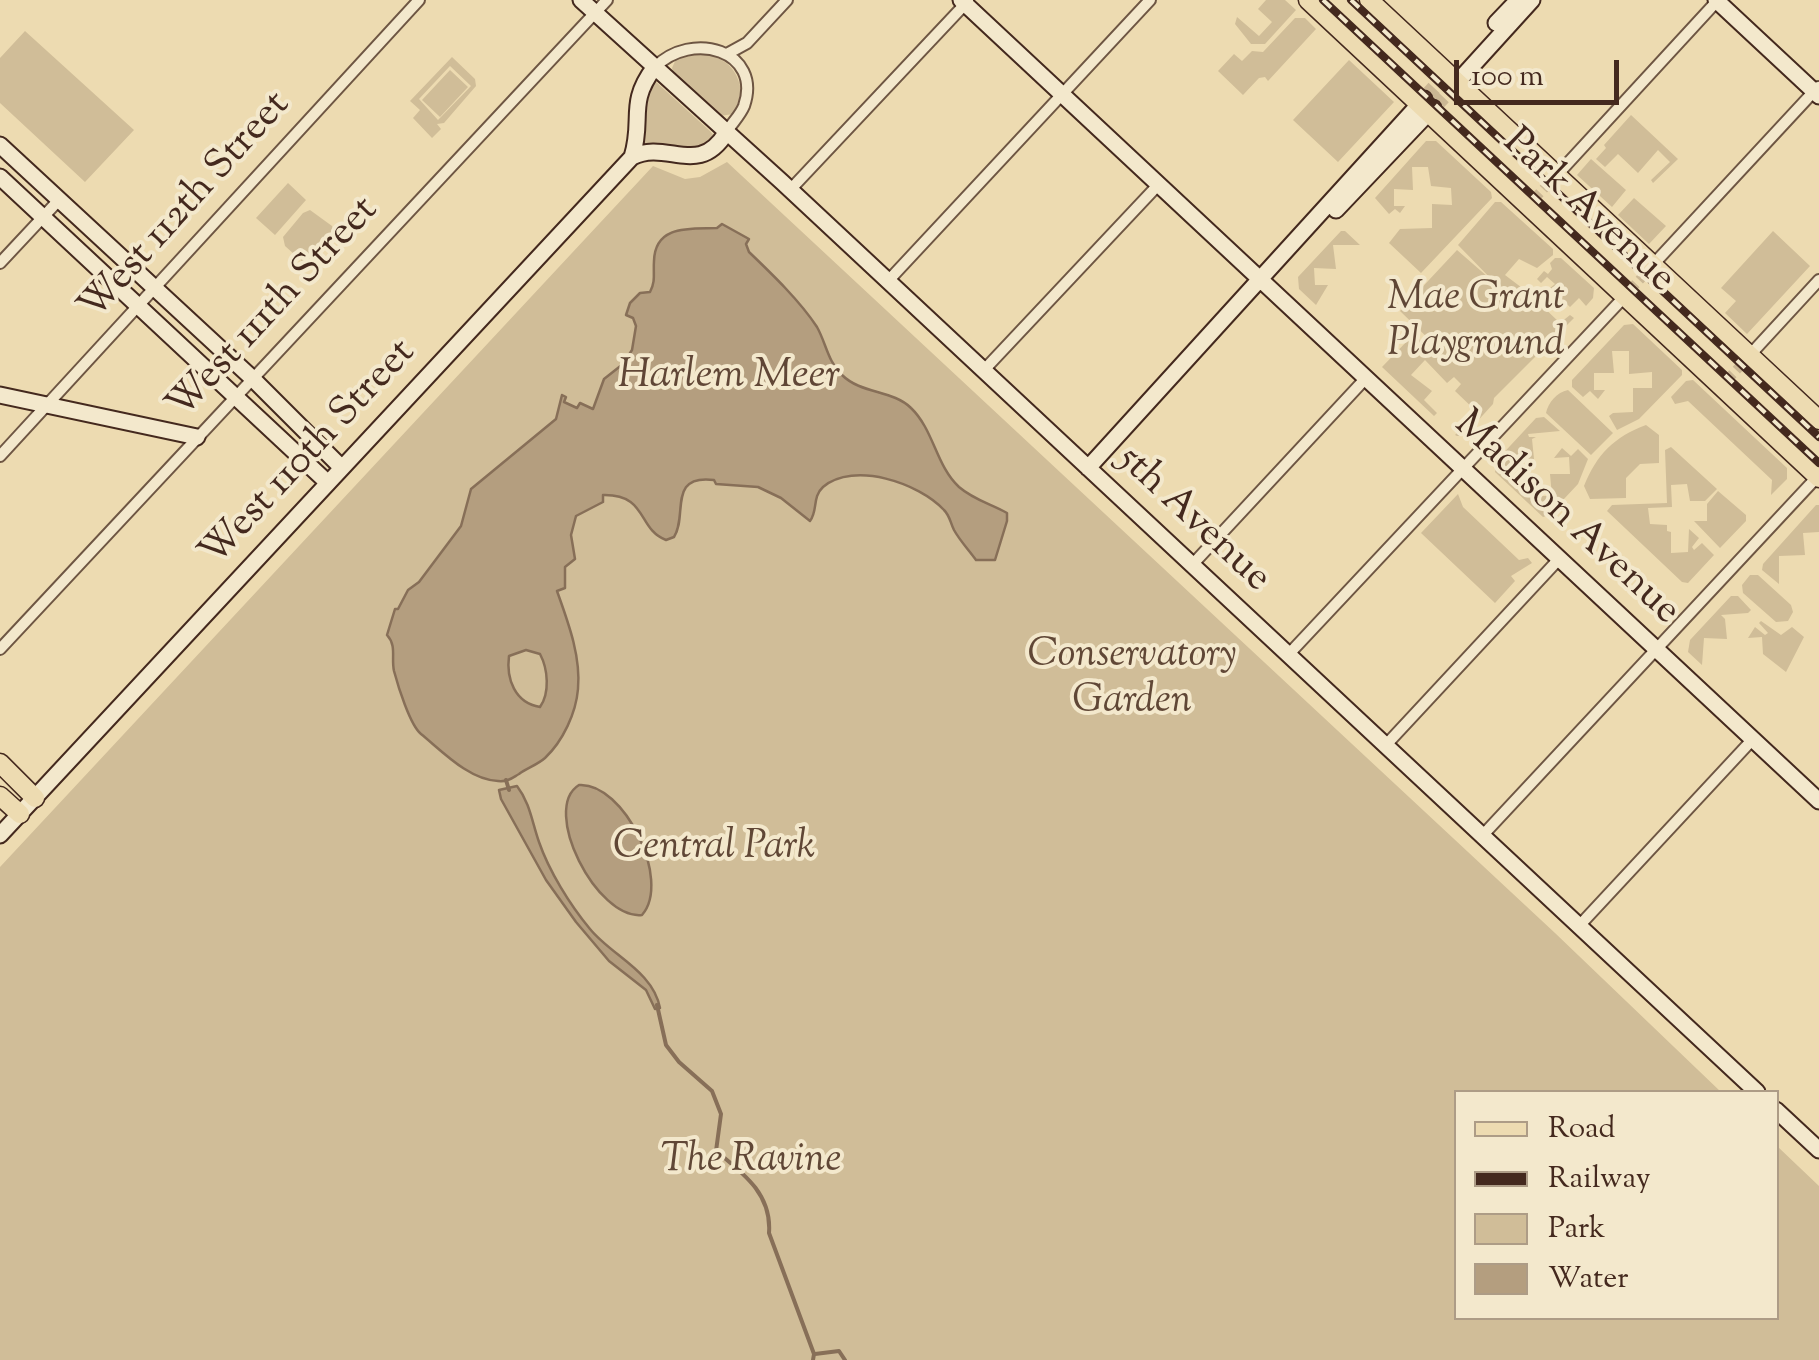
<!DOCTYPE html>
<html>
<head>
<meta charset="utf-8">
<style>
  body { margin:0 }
  #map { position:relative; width:1819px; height:1360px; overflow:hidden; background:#eddbb1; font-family:"Sorts Mill Goudy",serif }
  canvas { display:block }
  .legend { position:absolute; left:1454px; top:1090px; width:325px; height:230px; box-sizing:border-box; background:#f3e8cc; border:2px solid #ad9c86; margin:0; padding:12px 18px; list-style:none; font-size:30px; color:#44291e }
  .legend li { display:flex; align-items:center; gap:20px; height:50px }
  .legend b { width:50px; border:2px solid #ad9c86 }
  .scale { position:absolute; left:1454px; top:60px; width:165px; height:45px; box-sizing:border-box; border:5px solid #44291e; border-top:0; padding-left:12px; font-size:30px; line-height:35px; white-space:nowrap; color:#44291e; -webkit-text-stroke:8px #f3e8cc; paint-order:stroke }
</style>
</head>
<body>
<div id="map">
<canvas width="1819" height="1360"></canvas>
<ul class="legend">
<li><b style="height:12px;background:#eddbb1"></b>Road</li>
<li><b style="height:12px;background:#44291e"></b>Railway</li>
<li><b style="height:28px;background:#d0bd98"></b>Park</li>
<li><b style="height:28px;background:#b49e7f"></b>Water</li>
</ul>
<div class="scale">100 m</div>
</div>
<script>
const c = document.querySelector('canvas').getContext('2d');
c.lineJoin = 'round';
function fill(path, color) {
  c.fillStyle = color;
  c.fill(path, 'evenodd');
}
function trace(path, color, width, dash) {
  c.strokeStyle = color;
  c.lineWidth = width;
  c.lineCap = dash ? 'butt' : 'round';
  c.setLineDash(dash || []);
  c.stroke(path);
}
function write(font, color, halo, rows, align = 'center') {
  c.font = font + ' "Sorts Mill Goudy",serif';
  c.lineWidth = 8;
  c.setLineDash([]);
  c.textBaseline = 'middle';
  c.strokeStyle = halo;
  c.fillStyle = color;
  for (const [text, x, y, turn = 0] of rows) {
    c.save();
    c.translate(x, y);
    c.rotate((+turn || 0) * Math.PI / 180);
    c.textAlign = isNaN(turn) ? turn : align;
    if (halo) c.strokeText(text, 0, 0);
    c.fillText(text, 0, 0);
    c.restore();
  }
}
fill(new Path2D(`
  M1266,0H1285L1296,10L1265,44H1251L1235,24L1237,17L1259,36L1272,22L1258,9Z
  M1295,18H1305L1316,29L1268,81L1265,77L1259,78L1243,95L1218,71L1234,54L1242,61L1252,51L1263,52Z
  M25,31L134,130L85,182L0,103V58Z
  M691,51C721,56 738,63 742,96L733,114L720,116L674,74L672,68L677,57Z
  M452,57L475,79L476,86L444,123L437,124L441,129L432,138L413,118L420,110L410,101ZM450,66L471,86L438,120L419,99Z
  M1349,60L1394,102L1338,162L1293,120Z
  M450,70L468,87L440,117L422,100Z
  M655,81L710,131L715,137C684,160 674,140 642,145L644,98Z
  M1631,115L1678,159L1653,183L1651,180L1670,162L1658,150L1638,173L1618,154L1605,167L1596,159L1606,148L1604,145Z
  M1426,141H1436L1491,192L1492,198L1421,273L1389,243L1400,229L1432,228V204L1452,205L1451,188L1431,186L1428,167H1412L1413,190L1394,189V206H1405L1400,213L1395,209L1389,214L1375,198Z
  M1591,159L1626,190L1612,207L1577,175Z
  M727,162L1555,933L1721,1092H1456V1318H1776L1777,1146L1819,1186V1360H0V867L653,166L685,179L700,177Z
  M288,183L306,200L275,235L256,218Z
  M1634,198L1666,226L1649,244L1618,215Z
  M1495,202H1501L1553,249V255L1537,268L1519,259L1505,275L1530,294L1525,300L1532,307L1538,302L1560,323L1570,315L1574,318L1494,398L1493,404L1464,436H1457L1455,435L1477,412L1455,391L1461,384L1454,377L1447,383L1425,360L1411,375L1432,391L1424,400L1437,413L1434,416L1382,367L1411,337H1417L1428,347L1435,345L1400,311L1457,250L1496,284L1458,245Z
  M310,210L332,226L335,236L315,260L304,263L285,246L283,237L303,213Z
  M1341,231H1345L1360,245H1333L1336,269L1314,268L1315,285H1328L1316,305L1299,289L1298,277Z
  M1773,231L1810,266L1747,334L1725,313L1736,301L1721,288Z
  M1555,258H1561L1594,288L1593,298L1586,306L1579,298L1570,307L1550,288L1555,284L1547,277L1541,283L1537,279L1544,271L1548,274L1552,269L1550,263Z
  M1633,324L1682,370V375L1639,419L1617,430L1609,416L1613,413L1633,412V388H1652V372L1629,374V351H1612L1614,373H1594V390H1605L1598,399L1590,391L1583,397L1572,387V380L1624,325Z
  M1693,380L1787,468V479L1771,495L1772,480L1688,401L1675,404L1671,397L1686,381Z
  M1568,390L1613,433L1591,455L1546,413C1548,403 1557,392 1568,390Z
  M1544,417L1560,431L1528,434L1529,437H1536L1532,439L1534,459L1512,458V475L1535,474V496H1552L1550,474H1570L1569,457L1554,458L1562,448L1571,456L1578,449L1588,459L1578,484L1549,515L1543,517L1495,472L1497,460L1536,418Z
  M1646,425L1659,435V463L1640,464L1626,478V498L1590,499L1584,486C1597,454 1614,437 1646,425Z
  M1671,447L1717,489L1705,501H1690L1687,484L1671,485L1672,507L1648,508L1650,524L1667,525V531L1671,532V553L1688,552L1689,529L1699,538L1692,547L1694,550L1702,543L1714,555L1688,583L1682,582L1607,511L1612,505L1667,503L1665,450Z
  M1718,491L1746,515V521L1720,548L1694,521H1707V504Z
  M1458,494L1463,507L1519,560L1528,558L1532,563L1511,576L1515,581L1495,603L1421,533Z
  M1816,505H1819V532L1803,533L1805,555L1779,556V584L1762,570L1763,564Z
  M1750,575H1758L1791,605L1793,612L1788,621L1776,622L1743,593L1742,585Z
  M1731,596H1738L1751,610L1748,613L1721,615L1725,619L1727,639L1704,638L1702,665L1688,652L1690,640Z
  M1761,621L1781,635L1792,627L1804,637L1786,672L1763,654L1762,637L1748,638L1755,627L1765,635L1768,633L1759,623Z`), '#d0bd98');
const water = new Path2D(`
  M722,224L749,239L746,244L749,252C772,274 800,301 817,327C826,343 828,362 842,375C861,394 893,390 911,408C934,430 936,466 959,487C974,500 991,504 1007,513V521L995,560H976C969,550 960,541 954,530C950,522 950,516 944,510C919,483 854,461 823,487C812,497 818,511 810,521L781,498L758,487L716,484L714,480C667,474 688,516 674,537L666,540C637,529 648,494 603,495V502L576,516L571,535L575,559L565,567V588L557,591C568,622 581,656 578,689C576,713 563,741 545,758C537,765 527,768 519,774C512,778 508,782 498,781C469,780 442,751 421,734C410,725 398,686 394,671C391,658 397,646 387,635L395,609H398L408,590L419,582L461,526L471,489L556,419L562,395L566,397L564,402L577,408L580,403L593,409L604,379L623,364L632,350L636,326L633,318L626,315L630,303L640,293L650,292C656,281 653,273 654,261C655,224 691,229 717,228ZM526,650L540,654C548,669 550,693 540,707C515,703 506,679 509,656Z
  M579,785C624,782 672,881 642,915C597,920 540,809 579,785Z
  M517,786C530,803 532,822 539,842C549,871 570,905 590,929C612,956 653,971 660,1008L655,1009L646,990L609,961L576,922L546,880L501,799L499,790Z`);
fill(water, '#b49e7f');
trace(water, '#876f58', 2.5);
trace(new Path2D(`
  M506,780L509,790
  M657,1005L666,1045L679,1062L712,1091L721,1114L716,1151C743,1173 772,1194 769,1233L814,1354L813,1360
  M815,1354L839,1351L845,1360`), '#876f58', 4);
trace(new Path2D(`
  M1533,200L1551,181
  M1629,291L1649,270
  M1726,381L1746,360`), '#cbb794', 10, [10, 5]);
trace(new Path2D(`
  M1424,99L1443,78
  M1433,108L1453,87`), '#cbb794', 15, [15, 8]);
const street = new Path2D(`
  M727,54L747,43L787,0
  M654,68C692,29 763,51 744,106C740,116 731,124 726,133
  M1556,176L1718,0
  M790,190L968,1
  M0,263L58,201
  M1650,268L1818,87
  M888,281L1150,0
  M1749,356L1819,280
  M984,370L1159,184
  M0,456L419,0
  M1192,565L1366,378
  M0,649L607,0
  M1288,655L1626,295
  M1385,746L1559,559
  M1482,836L1818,476
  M1579,926L1753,739`);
const secondary = new Path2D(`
  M581,0L782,182L1757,1092
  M961,0L1819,801
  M1716,0L1819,96
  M1496,23L1518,0
  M1453,87L1532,0
  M0,145L252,378L342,468
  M632,157C644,119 627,104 654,68
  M0,177L328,483
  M1336,210L1433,108
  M0,395L197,437
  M1088,468L1424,99
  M0,835L632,157C667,139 698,178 726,133
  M1776,1110L1819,1150`);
const primary = new Path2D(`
  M1308,0L1819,478
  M1369,0L1819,420
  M0,763L35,798
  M0,796L20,814`);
trace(street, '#6e5643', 14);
trace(secondary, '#44291e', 19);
trace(primary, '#44291e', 21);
trace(street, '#f3e8cc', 10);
trace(secondary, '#f3e8cc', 15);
trace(primary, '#eddbb1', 18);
const rail = new Path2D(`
  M1323,0L1819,463
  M1351,0L1819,437`);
trace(rail, '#44291e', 8);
trace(rail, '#f3e8cc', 4, [11]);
write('40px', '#44291e', '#f3e8cc', [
  ["West 112th Street",187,208,-48],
  ["Park Avenue",1587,213,43],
  ["West 111th Street",275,310,-47],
  ["West 110th Street",310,455,-47],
  ["Madison Avenue",1565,520,43],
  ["5th Avenue",1192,521,43]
]);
write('italic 40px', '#604736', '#f3e8cc', [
  ["Mae Grant",1476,301],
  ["Playground",1476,347],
  ["Conservatory",1132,658],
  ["Garden",1132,704],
  ["Central Park",714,850],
  ["The Ravine",751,1163]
]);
write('italic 42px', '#604636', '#f3e8cc', [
  ["Harlem Meer",729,379]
]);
</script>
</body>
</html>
